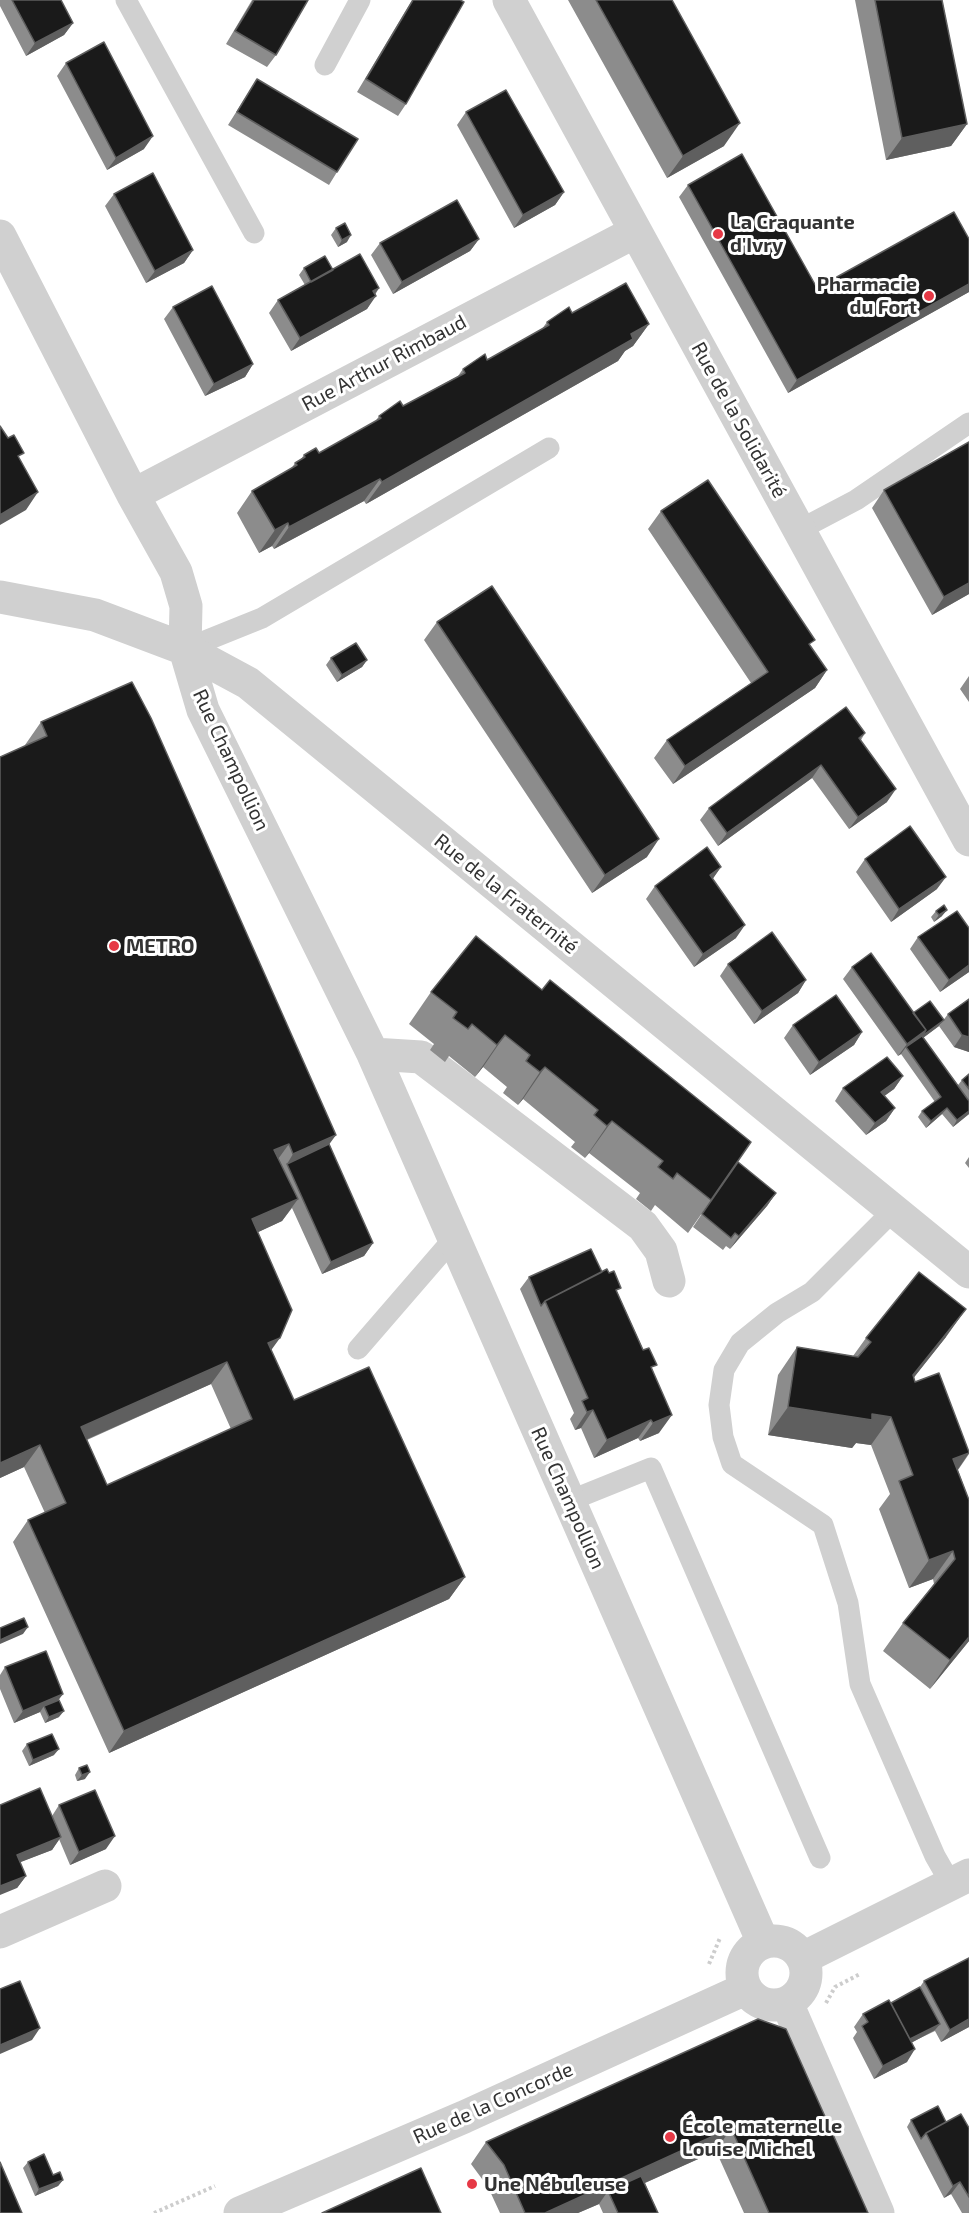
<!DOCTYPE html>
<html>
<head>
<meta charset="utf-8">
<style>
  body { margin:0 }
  canvas { display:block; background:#fff }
</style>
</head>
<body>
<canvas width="969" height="2213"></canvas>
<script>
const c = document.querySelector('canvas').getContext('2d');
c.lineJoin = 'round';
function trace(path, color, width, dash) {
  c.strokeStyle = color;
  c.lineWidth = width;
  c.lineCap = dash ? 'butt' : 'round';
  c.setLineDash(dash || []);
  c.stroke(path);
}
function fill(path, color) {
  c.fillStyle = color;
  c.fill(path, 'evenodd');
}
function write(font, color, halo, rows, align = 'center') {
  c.font = font + ' "Exo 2",sans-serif';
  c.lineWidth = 6;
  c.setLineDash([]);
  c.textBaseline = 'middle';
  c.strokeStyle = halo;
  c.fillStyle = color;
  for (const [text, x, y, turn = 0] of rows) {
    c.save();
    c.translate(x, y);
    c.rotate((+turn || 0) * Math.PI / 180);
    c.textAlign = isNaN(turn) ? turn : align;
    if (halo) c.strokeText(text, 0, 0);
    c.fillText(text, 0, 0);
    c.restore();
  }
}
trace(new Path2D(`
  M709,1964L720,1938
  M826,2003L835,1987L860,1974
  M154,2213L215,2186`), '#cdcdcd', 4, [3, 3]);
trace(new Path2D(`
  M126,0L254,233
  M325,65L360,0
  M799,530L856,500L969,423
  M185,649L262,618L549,448
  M893,1211L812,1292L777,1313L740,1343L724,1370L719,1405L723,1437L732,1464L823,1525L848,1603L860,1684L935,1856L951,1884
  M358,1349L454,1238
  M569,1501L651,1468L820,1858`), '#d0d0d0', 21);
trace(new Path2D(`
  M509,0L969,840
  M0,236L133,495L176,572L186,606L185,649L203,710L373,1054L763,1942
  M133,495L635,232
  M0,597L95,615L185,649L248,683L969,1272
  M373,1054L421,1057L643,1226L661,1251L669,1281
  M0,1932L105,1886
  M742 1973a32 32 0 1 1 64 0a32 32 0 1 1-64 0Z
  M803,1958L969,1875
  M787,2003L878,2213
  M240,2213L464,2117L745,1989`), '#d0d0d0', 33);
fill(new Path2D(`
  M0,0H61L73,23L64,35L26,56L0,6Z
  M252,0H308L276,55L267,67L226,44Z
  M412,0H460L406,104L398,116L357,92Z
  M568,0H672L724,146L667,178Z
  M855,0H942L967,124L951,146L886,160Z
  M66,63L144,149L107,170L57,76Z
  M257,79L337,172L329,185L228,125Z
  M466,112L564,192L555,205L514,228L457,125Z
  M688,185L817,288L969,239V292L788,393L679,197Z
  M114,194L193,250L184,263L146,283L105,206Z
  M336,228L347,242L338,247L331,235Z
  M479,239L470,251L393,294L371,255L380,243Z
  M304,268L333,270L379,288L367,309L291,351L269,313L278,300L305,285L299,275Z
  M173,307L253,364L245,377L205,396L164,319Z
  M572,313L649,324L633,346L625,351L618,361L366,504L364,501L274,549L272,546L259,553L237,513L252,491L291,469L295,463L301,459L304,455L319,453L375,422L379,416L403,406L458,376L463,369L487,360L542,329L547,322Z
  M884,490L969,594L932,615L872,508Z
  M661,511L810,647L827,670L815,688L673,784L654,758L667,740L751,683L648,529Z
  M437,622L647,857L592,893L424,640Z
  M331,658L367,660L362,667L337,682L326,665Z
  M969,676V702L960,689Z
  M41,722L329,1144L373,1243L364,1256L322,1274L292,1208L282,1221L258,1232L271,1350L294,1400L465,1577L449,1599L109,1753L13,1542L28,1520L45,1513L24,1467L0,1478V757L26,746L25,745ZM211,1384L231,1429L107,1485L87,1440Z
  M865,733L861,740L887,802L849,829L812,778L718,846L700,820L709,808Z
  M865,859L937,889L891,922L856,872Z
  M721,867L712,879L736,938L694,967L646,899L655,886Z
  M936,911L942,916L934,922L931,917Z
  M918,937L969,972L940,992L910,949Z
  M728,964L806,980L798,993L754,1024L720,976Z
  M852,967L913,1013L939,1026L923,1038L958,1085L962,1080L969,1074V1114L953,1127L942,1114L926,1128L918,1117L922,1111L935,1102L901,1054L898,1056L843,979Z
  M431,992L738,1162L776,1193L767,1206L730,1249L726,1246L723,1250L693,1227L712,1199L688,1233L655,1205L651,1211L636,1199L640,1193L589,1153L585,1158L571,1147L575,1142L523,1099L518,1105L503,1093L507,1087L483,1067L475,1077L449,1056L445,1062L430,1050L434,1044L409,1024Z
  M969,999V1052L954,1047L939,1026L948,1014Z
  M793,1025L862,1032L854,1045L810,1075L784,1038Z
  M903,1076L894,1089L884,1096L895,1108L886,1121L866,1135L835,1101L843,1088Z
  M969,1157V1168L965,1163Z
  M602,1272L618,1294L653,1371L659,1433L640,1441L638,1438L594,1458L581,1428L575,1430L570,1419L574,1413L520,1289L529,1277Z
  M946,1337L913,1378L915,1382L969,1454L958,1470L969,1500V1641L930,1689L883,1651L903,1623L934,1584L933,1579L909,1588L879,1509L890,1494L871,1445L856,1443L852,1448L768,1435L778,1375L797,1347L853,1356L866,1338Z
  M5,1667L58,1701L59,1717L45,1723L40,1712L14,1723L0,1689V1675Z
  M27,1744L54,1755L29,1766L22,1751Z
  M79,1768L85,1779L77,1781L75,1775Z
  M0,1805L52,1816L59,1805L106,1849L70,1865L59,1839L52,1850L20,1862L26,1876L17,1888Z
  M924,1981L969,2027L941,2042L935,2031L912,2042L907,2062L874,2079L853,2038L857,2032L854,2027L863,2014L891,2003L920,1987Z
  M786,2029L868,2213H744L716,2151L645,2183L658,2213H603L599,2204L578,2213H500L488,2187L471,2164L486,2142Z
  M911,2120L946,2122L969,2128V2213H962L951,2194L944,2198L907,2127Z
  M28,2162L53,2175L63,2180L58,2186L35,2196L23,2168Z`), '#8c8c8c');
fill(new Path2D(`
  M73,23L64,35L26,56L35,43Z
  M740,123L724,146L667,178L683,156Z
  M967,124L951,146L886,160L902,138Z
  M153,136L144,149L107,170L116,158Z
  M564,192L555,205L514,228L523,215Z
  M351,235L347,242L338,247L342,240Z
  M479,239L470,251L393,294L402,282Z
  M193,250L184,263L146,283L155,271Z
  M969,284V292L788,393L797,380Z
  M379,288L371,299L376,296L367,309L291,351L300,338Z
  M649,324L633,346L625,351L618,361L366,504L382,482Z
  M253,364L245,377L205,396L214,384Z
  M380,479L364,501L274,549L289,527Z
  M38,492L26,510L0,525V515Z
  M288,523L272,546L259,553L275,530Z
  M969,583V594L932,615L944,597Z
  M367,660L362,667L337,682L342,675Z
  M827,670L815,688L673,784L685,766Z
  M821,765L812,778L718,846L727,833Z
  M896,789L887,802L849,829L858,817Z
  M659,839L647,857L592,893L605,875Z
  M721,867L712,880L710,875Z
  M946,877L937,889L891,922L899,909Z
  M947,910L942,916L934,922L939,915Z
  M745,925L736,938L694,967L703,954Z
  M969,965V972L940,992L949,980Z
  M806,980L798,993L754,1024L762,1011Z
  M944,1020L939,1026L908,1049L906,1047L901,1054L898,1056L907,1044L926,1030Z
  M862,1032L854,1045L810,1075L819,1062Z
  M505,1035L483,1067L475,1077L497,1045Z
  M962,1035L969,1037V1052L954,1047Z
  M545,1067L523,1099L518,1105L540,1072Z
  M903,1076L894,1089L872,1105L881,1092Z
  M895,1108L886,1121L866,1135L875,1123Z
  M947,1108L942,1114L926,1128L931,1121Z
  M969,1111V1114L953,1127L957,1120Z
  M612,1121L589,1153L585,1158L607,1126Z
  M336,1135L320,1157L287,1164L293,1154Z
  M289,1144L273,1166L274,1150Z
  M776,1193L767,1206L730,1249L739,1236Z
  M298,1199L282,1221L237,1242L252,1219Z
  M373,1243L364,1256L322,1274L331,1262Z
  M966,1309L946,1337L893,1404L913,1375Z
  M280,1338L264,1360L268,1343Z
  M227,1362L211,1384L65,1449L81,1427Z
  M788,1407L872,1414L891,1417L871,1445L856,1443L852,1448L768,1435Z
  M593,1410L581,1428L575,1430L587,1412Z
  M672,1415L659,1433L640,1441L653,1423Z
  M651,1420L638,1438L594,1458L607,1440Z
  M40,1445L24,1467L0,1478V1463Z
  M969,1453L950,1481L953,1459Z
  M953,1551L933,1579L909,1588L929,1560Z
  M465,1577L449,1599L109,1753L124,1731Z
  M28,1627L23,1634L0,1644V1640Z
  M969,1637V1641L930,1689L950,1660Z
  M63,1694L54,1706H44L40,1712L14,1723L23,1711Z
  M64,1711L59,1717L45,1723L49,1717Z
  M59,1749L54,1755L29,1766L33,1760Z
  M90,1772L85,1779L77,1781L82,1775Z
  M115,1836L106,1849L70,1865L79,1852Z
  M61,1837L52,1850L8,1867L17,1855Z
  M26,1876L17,1888L0,1895V1886Z
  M969,2019V2027L941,2042L950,2030Z
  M940,2024L935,2030L900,2049L904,2042Z
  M40,2028L32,2040L0,2054V2045Z
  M915,2049L907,2062L874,2079L883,2066Z
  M731,2128L716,2151L611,2198L608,2191L599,2204L578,2213H545Z
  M63,2180L58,2186L35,2196L39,2189Z
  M960,2182L951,2194L944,2198L953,2186Z`), '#5f5f5f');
const building = new Path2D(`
  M12,0H61L73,23L35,43Z
  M254,0H308L276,55L235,31Z
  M413,0H460L464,2L406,104L366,79Z
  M596,0H672L740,123L683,156Z
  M875,0H942L967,124L902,138Z
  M104,42L153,136L116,158L66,63Z
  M257,79L358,139L337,172L237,112Z
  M506,90L564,192L523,215L466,112Z
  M742,154L817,288L954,212L969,239V284L797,380L688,185Z
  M153,173L193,250L155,271L114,194Z
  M457,200L479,239L402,282L380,243Z
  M345,223L351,235L342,240L336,228Z
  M360,254L379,288L373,291L376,296L300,338L278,300Z
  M325,256L333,270L311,282L304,268Z
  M626,283L649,324L631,334L633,339L382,482L380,479L289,527L288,523L275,530L252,491L297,465L295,463L305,457L304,455L316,448L319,453L381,418L379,416L400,401L403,406L465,373L463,369L485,354L487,360L549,325L547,322L569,307L572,313Z
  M212,286L253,364L214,384L173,307Z
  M0,426L8,438L14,435L24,453L18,456L38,492L0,515Z
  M969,442V583L944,597L884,490Z
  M708,480L815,640L809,644L827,670L685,766L667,740L768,672L661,511Z
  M492,586L659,839L605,875L437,622Z
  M356,643L367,660L342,675L331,658Z
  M132,682L151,718L336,1135L293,1154L289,1144L274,1150L298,1199L252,1219L292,1310L280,1338L268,1343L294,1400L369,1367L465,1577L124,1731L28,1520L66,1503L40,1445L0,1463V757L47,736L41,722ZM227,1362L252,1419L107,1485L81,1427Z
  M846,707L865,733L859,738L896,789L858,817L821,765L727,833L709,808Z
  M910,826L946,877L899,909L865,859Z
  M707,847L721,867L710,875L745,925L703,954L655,886Z
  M944,905L947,910L939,915L936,911Z
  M957,911L969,928V965L949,980L918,937Z
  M772,932L806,980L762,1011L728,964Z
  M476,936L542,990L550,980L751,1142L711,1200L677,1173L673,1179L658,1167L663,1161L612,1121L607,1126L594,1115L598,1110L545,1067L540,1072L526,1061L530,1055L505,1035L497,1045L472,1024L468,1029L453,1018L457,1012L431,992Z
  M871,953L926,1030L907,1044L852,967Z
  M836,995L862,1032L819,1062L793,1025Z
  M969,999V1037L962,1035L948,1014Z
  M930,1001L944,1020L922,1036L926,1030L913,1013Z
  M922,1036L969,1101V1111L957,1120L947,1108L931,1121L922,1111L941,1097L906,1047Z
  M887,1057L903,1076L881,1092L895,1108L875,1123L843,1088Z
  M969,1074V1089L962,1080Z
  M329,1144L373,1243L331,1262L287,1164Z
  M738,1162L776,1193L739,1236L735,1233L731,1238L702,1214Z
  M591,1249L602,1272L545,1301L541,1306L529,1277Z
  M607,1269L609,1273L614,1271L621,1288L616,1290L643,1350L649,1348L657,1365L651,1367L672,1415L653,1423L651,1420L607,1440L593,1410L587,1412L582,1401L588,1398L545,1301Z
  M919,1272L966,1309L913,1375L915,1382L939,1373L969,1452V1453L953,1459L969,1500V1637L950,1660L903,1623L955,1559L953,1551L929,1560L899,1481L913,1475L891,1417L872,1414V1420L788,1407L797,1347L858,1357L871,1342L866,1338Z
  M24,1618L28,1627L0,1640V1628Z
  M46,1651L63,1694L23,1711L5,1667Z
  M59,1700L64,1711L49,1717L44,1706Z
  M52,1734L59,1749L33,1760L27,1744Z
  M87,1765L90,1772L82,1775L79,1768Z
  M40,1788L61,1837L17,1855L26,1876L0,1886V1805Z
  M95,1790L115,1836L79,1852L59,1805Z
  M969,1958V2019L950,2030L924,1981Z
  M20,1981L40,2028L0,2045V1989Z
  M920,1987L940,2024L910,2039L891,2003Z
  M889,2000L915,2049L883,2066L862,2026L868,2022L863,2014Z
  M758,2019L786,2029L868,2213H769L731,2128L545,2213H525L504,2165L486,2142Z
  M938,2106L946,2122L926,2133L921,2139L911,2120Z
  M961,2114L969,2128V2197L960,2182L953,2186L926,2133Z
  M44,2154L53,2175L60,2172L63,2180L39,2189L28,2162Z
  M0,2162L22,2213H0Z
  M421,2168L441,2213H322Z
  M641,2176L658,2213H618L608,2191Z`);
fill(building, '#1a1a1a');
trace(building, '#5f5f5f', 1.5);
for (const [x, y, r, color] of [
  [718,234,6,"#e63946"],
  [929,296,6,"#e63946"],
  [114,946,6,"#e63946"],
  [670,2137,6,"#e63946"],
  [472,2184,6,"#e63946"]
]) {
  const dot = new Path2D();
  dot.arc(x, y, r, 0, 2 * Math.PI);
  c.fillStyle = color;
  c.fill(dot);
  trace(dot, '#fff', 2);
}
write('bold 20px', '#333', '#fff', [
  ["La Craquante",730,222],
  ["d'Ivry",730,245],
  ["Pharmacie",917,284,"right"],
  ["du Fort",917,307,"right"],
  ["METRO",126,946],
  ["École maternelle",682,2126],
  ["Louise Michel",682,2149],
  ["Une Nébuleuse",484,2184]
], 'left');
write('20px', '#333', '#fff', [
  ["Rue Arthur Rimbaud",384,363,-28],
  ["Rue de la Solidarité",739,420,61],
  ["Rue Champollion",231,760,65],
  ["Rue de la Fraternité",506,894,39],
  ["Rue Champollion",568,1498,66],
  ["Rue de la Concorde",493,2103,-24]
]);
</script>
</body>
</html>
